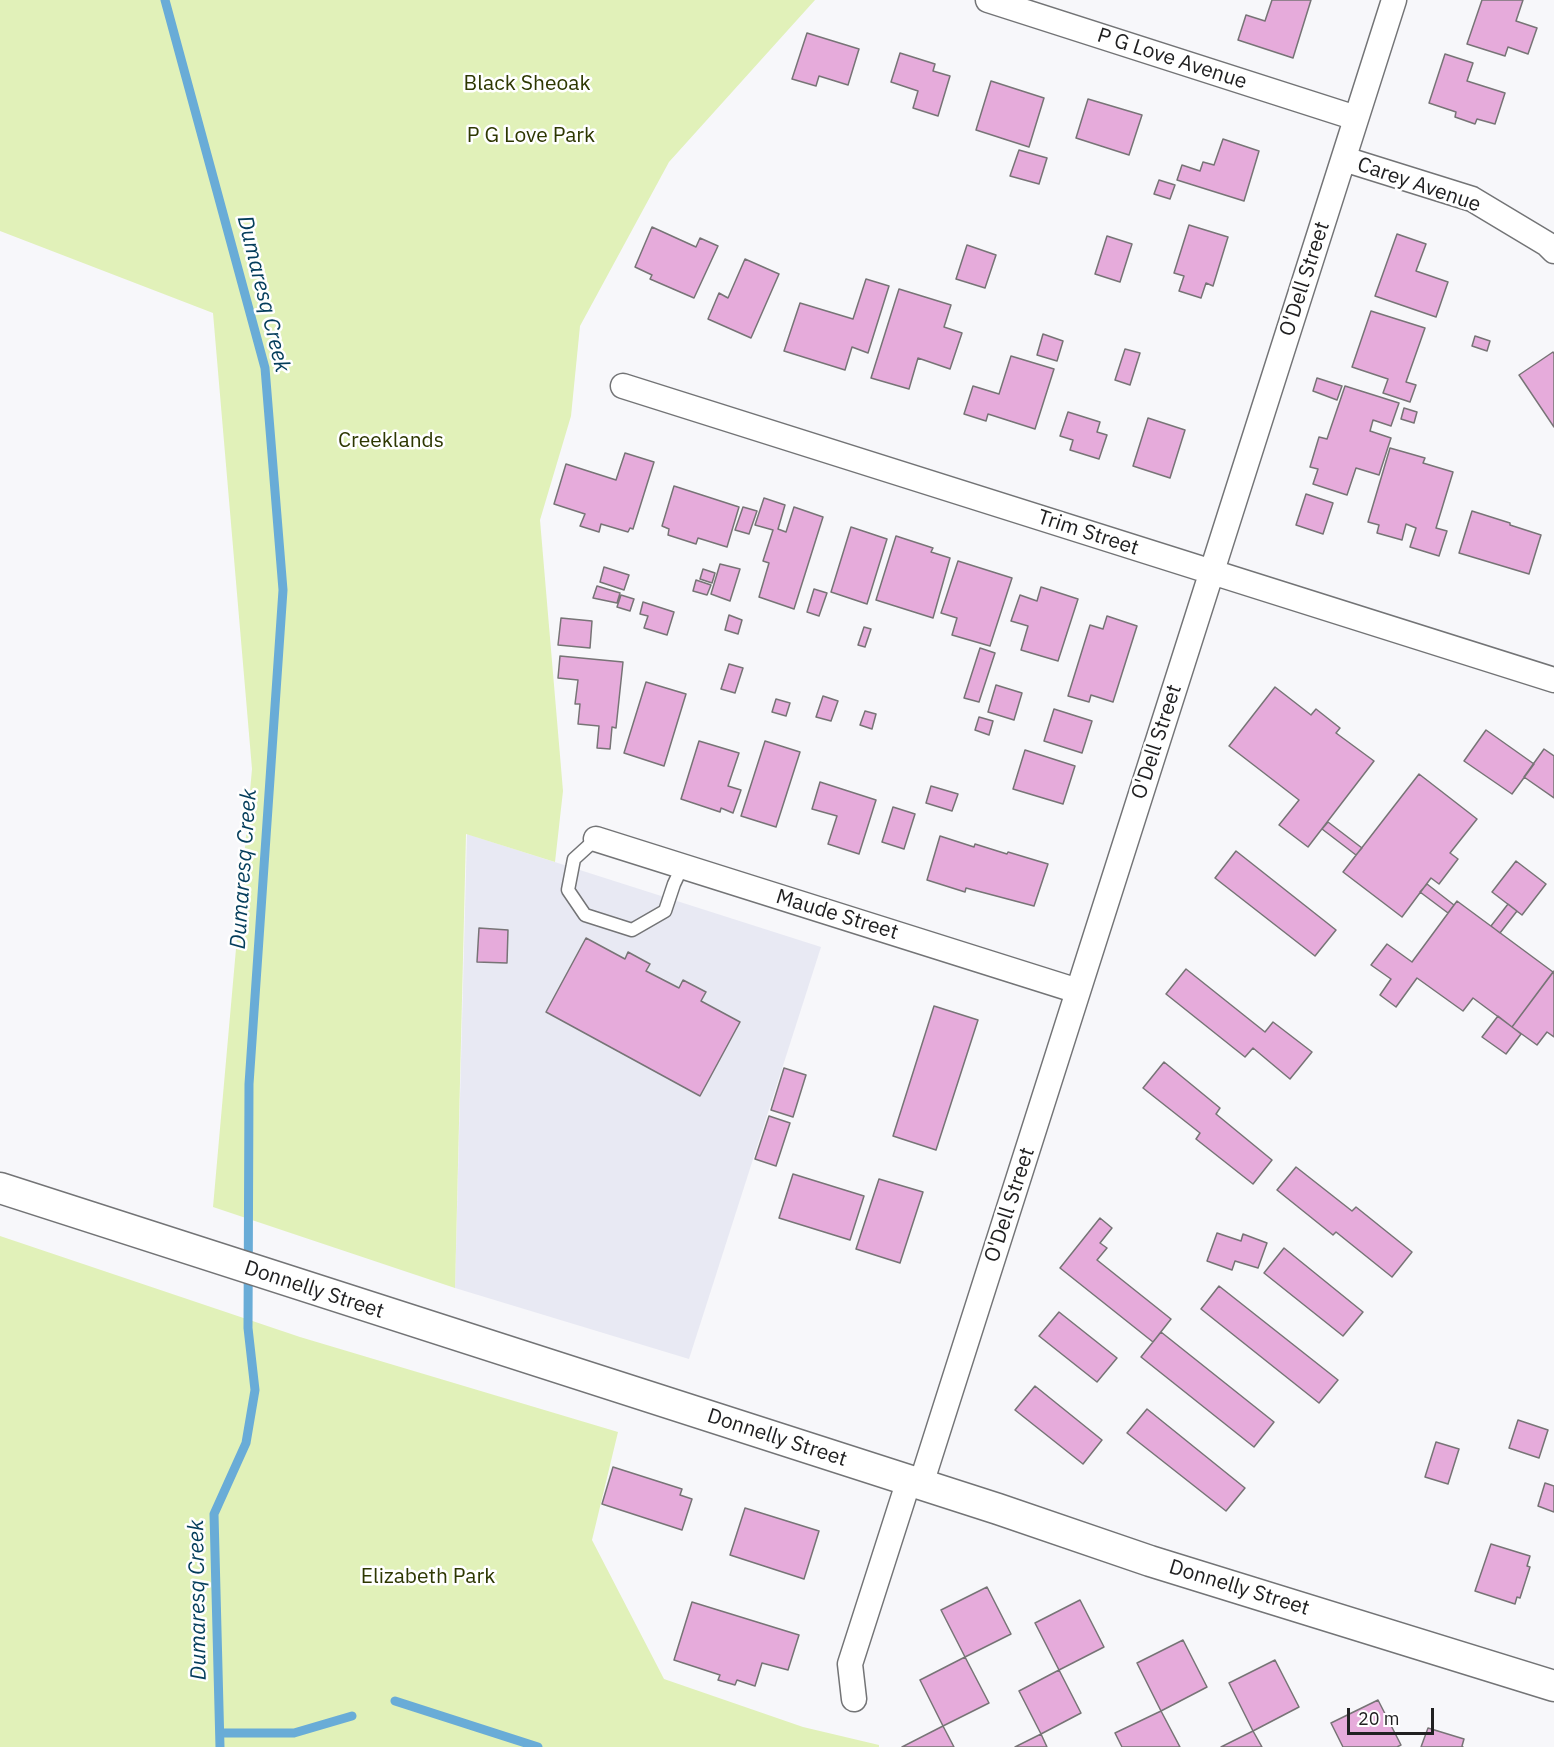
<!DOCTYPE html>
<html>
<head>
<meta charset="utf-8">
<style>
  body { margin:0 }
  #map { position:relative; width:1554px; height:1747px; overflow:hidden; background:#f7f7fa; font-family:"IBM Plex Sans",sans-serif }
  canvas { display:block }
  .scale { position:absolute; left:1347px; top:1708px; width:87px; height:27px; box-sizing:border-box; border:3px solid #202021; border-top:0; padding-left:8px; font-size:18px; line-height:21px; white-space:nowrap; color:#202021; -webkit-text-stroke:4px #fff; paint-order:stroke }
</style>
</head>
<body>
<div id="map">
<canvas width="1554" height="1747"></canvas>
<div class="scale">20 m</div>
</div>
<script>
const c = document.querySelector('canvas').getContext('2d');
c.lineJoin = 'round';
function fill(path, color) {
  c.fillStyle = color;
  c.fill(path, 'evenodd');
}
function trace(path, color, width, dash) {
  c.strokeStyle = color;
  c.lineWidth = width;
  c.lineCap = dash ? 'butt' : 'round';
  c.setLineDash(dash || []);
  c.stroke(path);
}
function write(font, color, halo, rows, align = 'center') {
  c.font = font + ' "IBM Plex Sans",sans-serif';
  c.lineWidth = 5;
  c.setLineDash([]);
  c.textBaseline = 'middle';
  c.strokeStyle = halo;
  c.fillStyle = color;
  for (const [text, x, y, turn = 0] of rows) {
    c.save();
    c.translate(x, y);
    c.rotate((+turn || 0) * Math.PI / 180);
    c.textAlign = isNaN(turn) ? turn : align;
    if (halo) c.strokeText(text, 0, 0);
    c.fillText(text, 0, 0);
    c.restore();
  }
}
fill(new Path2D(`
  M467,834L821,947L689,1359L455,1288Z`), '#e8e9f3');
fill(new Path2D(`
  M0,0H815L669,162L580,326L571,416L540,520L563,791L555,862L466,834L455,1288L213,1207L252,769L213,313L0,231Z
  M0,1236L300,1337L618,1432L592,1540L664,1679L803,1727L879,1745V1747H0Z`), '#e1f1b9');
trace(new Path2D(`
  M165,0L265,368L283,590L249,1084L248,1328L255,1390L246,1443L214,1514L220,1747
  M395,1701L538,1747
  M220,1733H294L352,1716`), '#69acd7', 9);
const building = new Path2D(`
  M1272,0H1311L1293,58L1238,40L1246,15L1265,21Z
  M1482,0H1523L1516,21L1537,28L1528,54L1508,47L1505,56L1467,44Z
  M807,33L859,49L848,85L819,76L816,86L792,79Z
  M900,53L935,64L933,71L950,76L938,116L913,108L918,91L891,82Z
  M1445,54L1473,63L1467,81L1505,93L1495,124L1477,119L1475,124L1455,117L1456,112L1429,103Z
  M991,81L1044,98L1029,147L976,130Z
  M1088,99L1142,115L1129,155L1076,138Z
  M1223,139L1259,151L1244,201L1177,180L1182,165L1200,171L1203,162L1214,165Z
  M1019,150L1047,158L1039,184L1010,176Z
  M1159,180L1175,185L1170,199L1154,194Z
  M1189,225L1228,237L1213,286L1206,283L1201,298L1179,291L1184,276L1174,273Z
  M652,227L696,247L700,238L718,246L694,298L650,279L652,275L635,267Z
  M1397,234L1426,244L1416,271L1448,282L1436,317L1375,296Z
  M1107,236L1132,244L1120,282L1095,274Z
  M967,245L996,255L985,288L956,279Z
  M745,259L779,274L751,338L708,319L719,293L728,298Z
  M866,279L889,286L868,353L852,347L845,370L784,351L800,303L853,319Z
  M899,289L951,305L944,327L962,333L950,369L918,358L909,389L871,378Z
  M1371,311L1425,328L1406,382L1416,385L1410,402L1383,393L1388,379L1352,367Z
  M1043,334L1063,341L1057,361L1037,355Z
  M1475,336L1490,341L1487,351L1472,346Z
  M1125,349L1140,353L1130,385L1115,380Z
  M1553,352L1554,354V427L1519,375Z
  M1011,356L1054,369L1035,429L988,414L986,421L964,414L973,386L999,394Z
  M1317,378L1342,386L1337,400L1313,391Z
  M1345,386L1399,403L1391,426L1373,420L1370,431L1391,438L1379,475L1356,468L1347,495L1313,484L1318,469L1310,467L1319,437L1327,439Z
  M1404,408L1417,412L1414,423L1401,419Z
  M1068,412L1100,422L1097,432L1107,435L1099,459L1070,450L1073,440L1060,436Z
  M1148,418L1185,430L1170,478L1133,466Z
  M1390,448L1425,458L1423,463L1453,472L1436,528L1447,531L1439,556L1410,547L1416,528L1406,524L1402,540L1377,533L1379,525L1368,522Z
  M625,453L654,462L633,529L630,528L628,532L601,524L599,532L580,526L585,514L554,504L566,464L616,480Z
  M674,486L739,507L727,547L698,538L696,544L668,535L669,529L662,526Z
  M1306,494L1333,503L1323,534L1296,525Z
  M764,498L785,505L778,529L786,532L794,507L823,517L794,609L759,597L769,563L763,561L773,530L755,525Z
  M743,507L757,511L749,534L735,530Z
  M1472,511L1510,523V525L1541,535L1529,574L1459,553Z
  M851,527L887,539L867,604L831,592Z
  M896,536L933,548L931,552L950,558L933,618L876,600Z
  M958,561L1012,578L990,646L952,635L957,618L941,613Z
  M720,564L740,569L730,601L711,594Z
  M604,567L629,575L624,590L600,582Z
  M703,569L715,573L712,583L700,579Z
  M696,580L711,585L707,595L693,591Z
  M597,586L620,593L617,603L593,598Z
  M1041,587L1078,599L1058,661L1021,650L1028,626L1011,621L1020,595L1037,601Z
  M814,589L827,593L819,616L807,612Z
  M621,595L634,599L630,611L617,607Z
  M643,602L674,612L667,635L644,628L648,616L640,614Z
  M729,615L742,620L738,634L725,630Z
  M1107,616L1137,626L1113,702L1091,695L1089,702L1068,696L1090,625L1103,629Z
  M561,618L592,621L590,648L558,645Z
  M864,627L871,629L865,647L858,645Z
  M980,648L995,653L979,702L964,698Z
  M560,656L623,662L616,728L612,727L610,749L597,748L599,726L578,724L580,704H575L578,680L558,678Z
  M729,664L743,668L735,693L721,689Z
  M646,682L686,694L664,766L624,753Z
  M996,685L1022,693L1014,720L988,712Z
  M1275,687L1311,715L1316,709L1340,728L1336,733L1374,761L1308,847L1279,825L1299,800L1229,746Z
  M823,696L838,701L831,721L816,717Z
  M776,699L790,703L786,716L772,712Z
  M1054,709L1092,721L1082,753L1044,741Z
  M865,711L876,714L872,729L860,725Z
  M979,717L993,721L989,735L975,730Z
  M1486,730L1534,764L1512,794L1464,761Z
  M699,741L739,753L728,786L741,790L733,813L721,808L720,812L681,799Z
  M765,741L800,752L776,827L741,816Z
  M1544,749L1554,756V798L1524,777Z
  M1025,750L1075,766L1063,804L1013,789Z
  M1419,774L1477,819L1450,853L1458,859L1439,884L1431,878L1402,917L1343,872Z
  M820,782L876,800L859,854L828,844L837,816L812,809Z
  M931,786L958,794L952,811L926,803Z
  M893,807L915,814L904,849L882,842Z
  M1328,822L1362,848L1356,855L1322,829Z
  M940,836L974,847L975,844L1007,854L1008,852L1048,864L1034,906L966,888L965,892L927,880Z
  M1236,851L1336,930L1315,956L1215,878Z
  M1516,861L1546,884L1522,915L1492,892Z
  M1427,884L1454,905L1448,913L1420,892Z
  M1457,901L1553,972L1512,1027L1473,998L1463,1011L1417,978L1396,1007L1380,995L1391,979L1371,965L1387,944L1412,962Z
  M1508,904L1517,911L1500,933L1491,926Z
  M479,928L508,930L507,963L477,962Z
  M586,938L625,959L628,952L650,964L646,971L679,988L683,980L706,992L701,1001L740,1022L700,1096L546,1012Z
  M1186,969L1265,1032L1273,1022L1312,1052L1290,1079L1253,1048L1245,1057L1166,994Z
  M1554,971V1037L1547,1032L1537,1045L1512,1027Z
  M934,1006L978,1020L936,1150L893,1136Z
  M1498,1016L1521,1034L1506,1054L1482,1037Z
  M1164,1062L1220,1108L1216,1114L1272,1160L1253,1184L1196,1139L1200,1133L1143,1088Z
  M784,1068L806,1075L793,1117L771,1110Z
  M769,1116L790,1123L776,1166L755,1159Z
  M1296,1167L1352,1211L1356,1207L1412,1252L1392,1277L1336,1232L1333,1235L1277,1190Z
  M793,1174L864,1196L850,1240L779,1218Z
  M879,1179L923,1192L900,1263L856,1249Z
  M1100,1218L1112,1228L1100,1243L1107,1248L1097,1260L1171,1319L1153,1342L1060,1268Z
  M1217,1233L1241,1241L1243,1234L1267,1243L1258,1268L1235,1261L1232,1270L1207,1261Z
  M1284,1248L1363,1312L1343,1336L1264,1273Z
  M1219,1286L1338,1380L1319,1403L1201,1309Z
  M1059,1312L1117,1358L1097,1382L1039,1336Z
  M1161,1332L1274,1422L1254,1447L1141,1357Z
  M1035,1386L1102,1440L1083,1464L1015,1410Z
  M1147,1409L1245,1488L1226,1511L1127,1433Z
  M1518,1420L1548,1430L1539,1458L1509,1448Z
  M1436,1442L1459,1449L1448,1484L1425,1477Z
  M613,1467L682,1489L680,1495L692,1499L682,1530L602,1504Z
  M1545,1483L1554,1486V1512L1538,1506Z
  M745,1508L819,1531L804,1579L730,1555Z
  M1491,1544L1530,1556L1527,1566L1530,1567L1520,1598L1517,1597L1515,1604L1475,1591Z
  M987,1587L1011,1634L965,1657L941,1610Z
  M1080,1600L1104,1647L1059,1670L1035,1623Z
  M692,1602L799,1635L788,1670L762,1663L755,1686L737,1680L735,1685L718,1680L720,1675L674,1660Z
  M1183,1640L1207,1687L1161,1711L1137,1663Z
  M965,1657L989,1703L943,1726L920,1680Z
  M1275,1660L1299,1707L1253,1731L1229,1683Z
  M1059,1670L1081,1713L1041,1734L1019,1691Z
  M1378,1700L1401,1745L1397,1747H1343L1331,1723Z
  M1161,1711L1180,1747H1122L1115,1733Z
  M943,1726L954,1747H902Z
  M1428,1728L1464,1739L1462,1746L1463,1747H1421Z
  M1253,1731L1262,1747H1221Z
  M1041,1734L1047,1747H1015Z`);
fill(building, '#e6abdb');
trace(building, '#777476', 1.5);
const service = new Path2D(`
  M596,839L574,859L568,890L585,915L632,930L665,911L674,884L682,867`);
const minor = new Path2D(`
  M988,0L1356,118
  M1344,159L1472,199L1547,244L1554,251
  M623,386L1554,680
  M596,839L1078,991
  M921,1484L1394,0
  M854,1699L850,1664L909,1480`);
const tertiary = new Path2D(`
  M0,1188L998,1509L1150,1561L1554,1686`);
trace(service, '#737476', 15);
trace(minor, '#737476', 27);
trace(tertiary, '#737476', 33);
trace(service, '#fff', 12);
trace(minor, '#fff', 24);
trace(tertiary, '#fff', 30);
write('21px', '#202021', '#fff', [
  ["P G Love Avenue",1172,59,18],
  ["Carey Avenue",1419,185,19],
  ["O'Dell Street",1305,279,-72],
  ["Trim Street",1088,533,18],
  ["O'Dell Street",1157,742,-72],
  ["Maude Street",837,915,17],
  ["O'Dell Street",1010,1205,-72],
  ["Donnelly Street",314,1290,18],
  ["Donnelly Street",777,1438,18],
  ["Donnelly Street",1239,1588,17]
]);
write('21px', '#2d3701', '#fff', [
  ["Black Sheoak",527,84],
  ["P G Love Park",531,136],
  ["Creeklands",391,441],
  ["Elizabeth Park",428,1577]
]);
write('italic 22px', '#043d5b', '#fff', [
  ["Dumaresq Creek",263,294,76],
  ["Dumaresq Creek",244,869,-86],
  ["Dumaresq Creek",198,1600,-91]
]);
</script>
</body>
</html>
